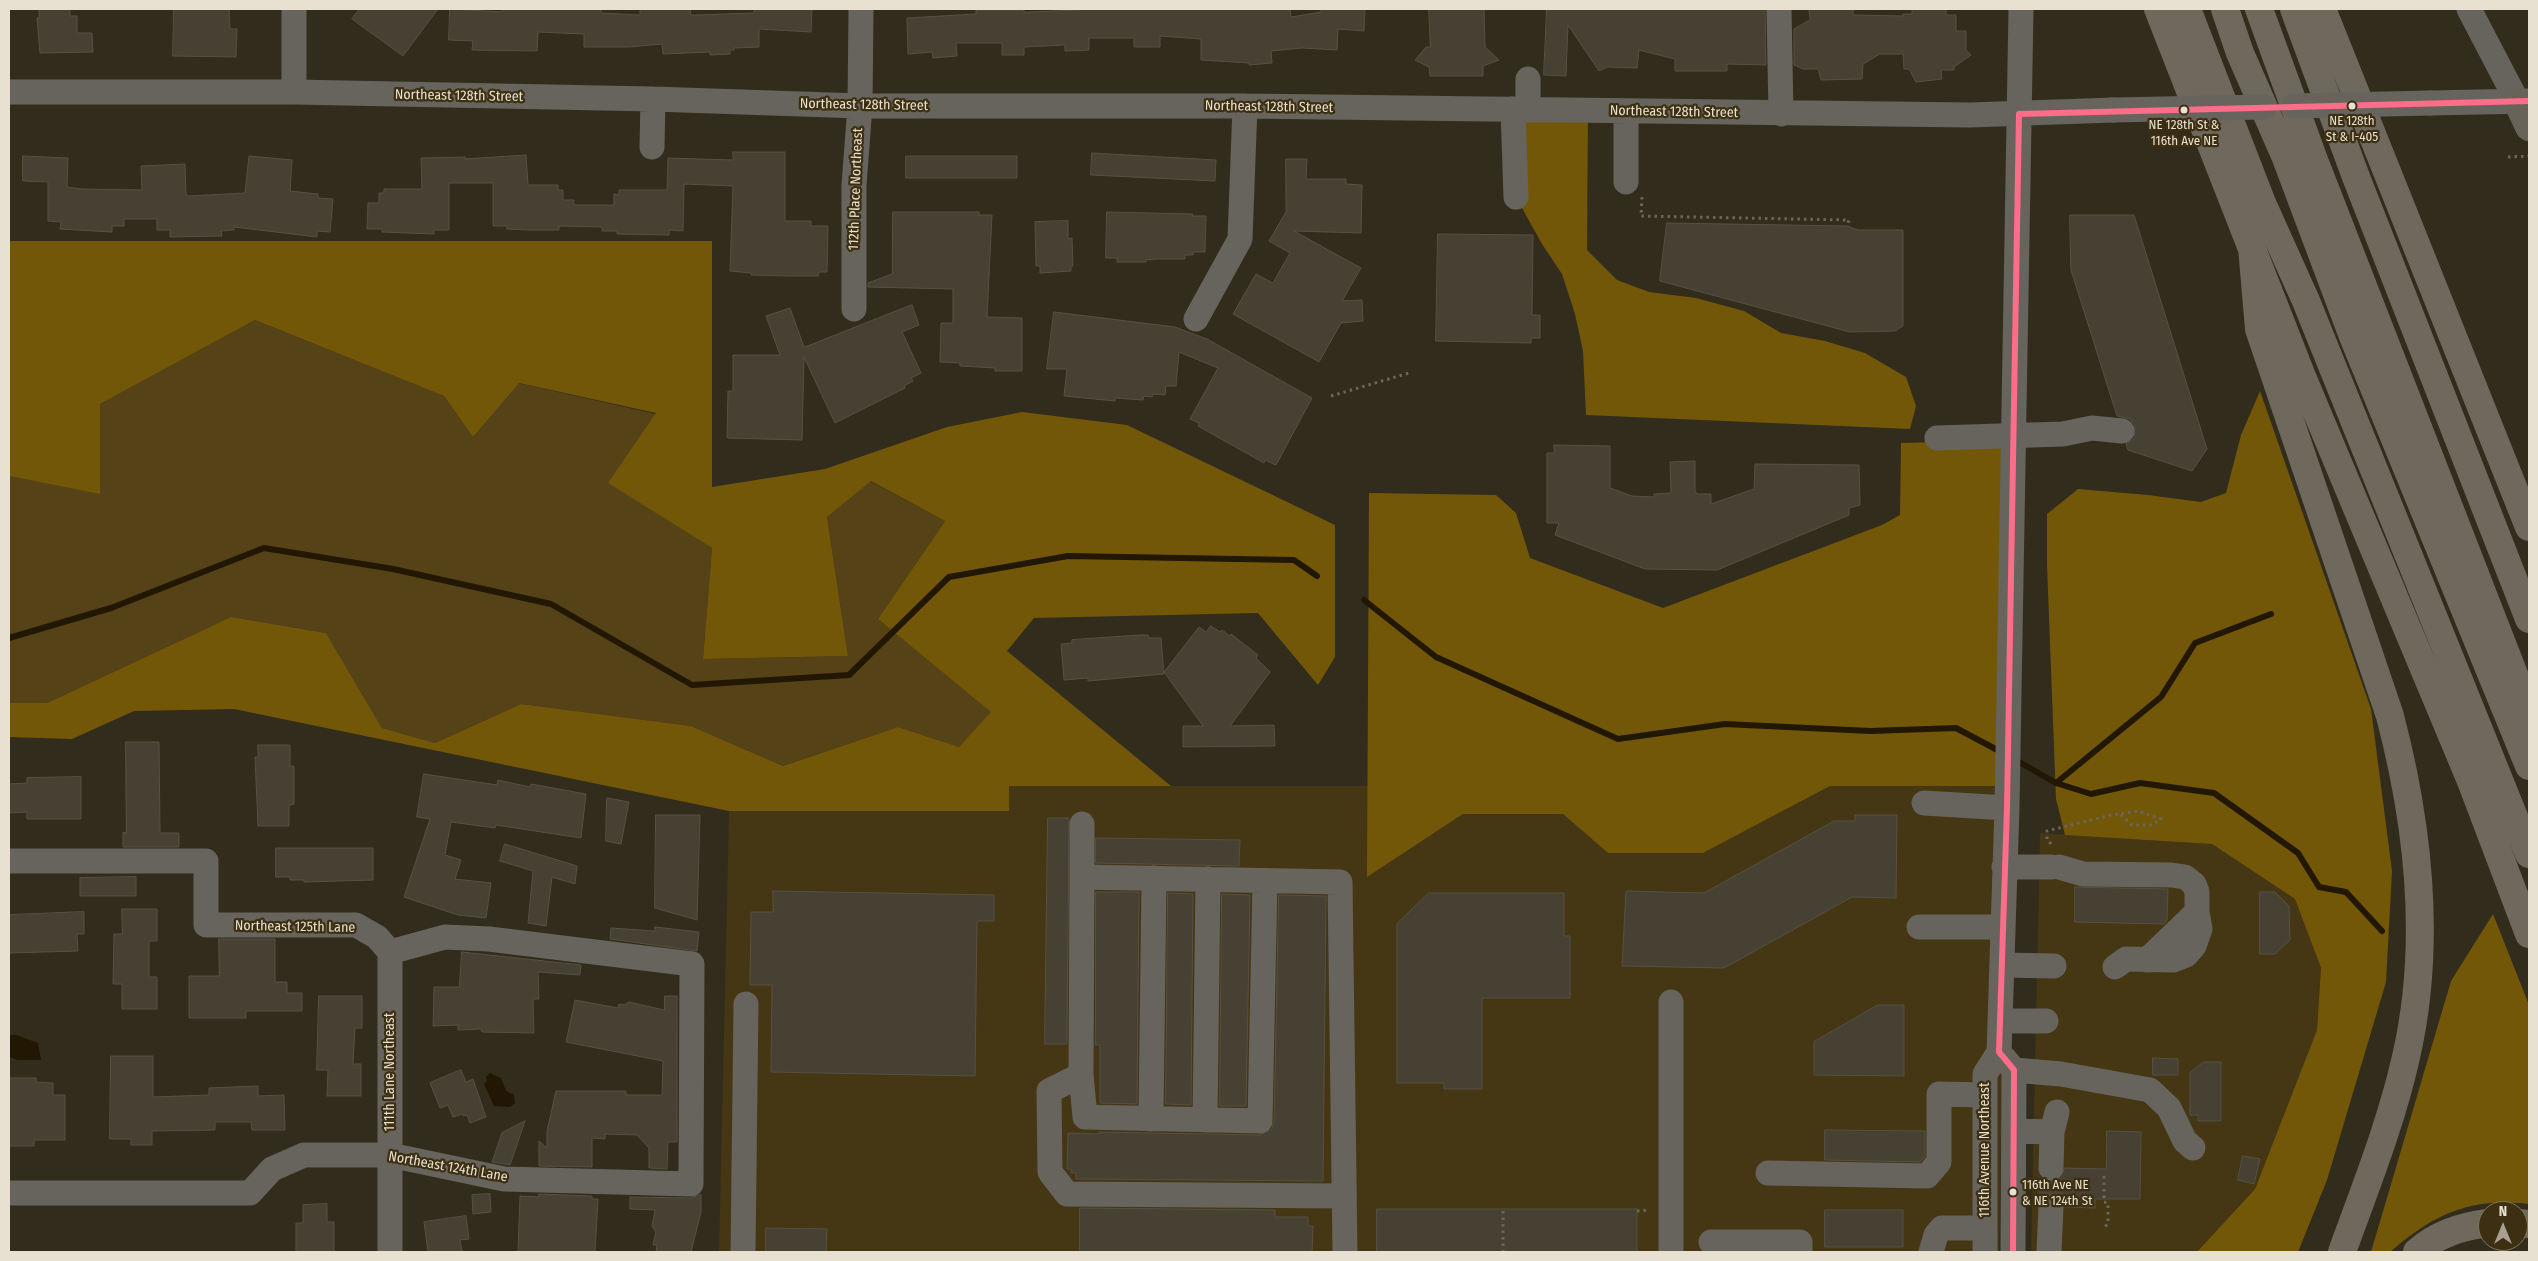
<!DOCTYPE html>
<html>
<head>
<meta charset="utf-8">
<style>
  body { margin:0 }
  #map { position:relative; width:2538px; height:1261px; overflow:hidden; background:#322c1c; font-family:"Fira Sans Condensed",sans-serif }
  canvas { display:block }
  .frame { position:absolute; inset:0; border:10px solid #e8e0d0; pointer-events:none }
  .north { position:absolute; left:2478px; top:1201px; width:50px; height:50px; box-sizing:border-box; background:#3c2f12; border:1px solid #81765e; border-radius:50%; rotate:0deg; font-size:14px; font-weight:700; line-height:20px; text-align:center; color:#e8e0d0 }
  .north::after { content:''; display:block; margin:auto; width:18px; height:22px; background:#a8a191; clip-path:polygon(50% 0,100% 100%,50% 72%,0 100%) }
</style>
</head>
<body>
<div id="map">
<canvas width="2538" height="1261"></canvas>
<div class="frame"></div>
<div class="north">N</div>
</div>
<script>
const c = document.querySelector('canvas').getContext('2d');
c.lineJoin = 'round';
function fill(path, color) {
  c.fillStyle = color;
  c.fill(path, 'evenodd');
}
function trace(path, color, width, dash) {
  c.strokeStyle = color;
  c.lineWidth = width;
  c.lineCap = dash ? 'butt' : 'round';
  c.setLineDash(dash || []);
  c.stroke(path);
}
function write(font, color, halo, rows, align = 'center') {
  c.font = font + ' "Fira Sans Condensed",sans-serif';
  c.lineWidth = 4.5;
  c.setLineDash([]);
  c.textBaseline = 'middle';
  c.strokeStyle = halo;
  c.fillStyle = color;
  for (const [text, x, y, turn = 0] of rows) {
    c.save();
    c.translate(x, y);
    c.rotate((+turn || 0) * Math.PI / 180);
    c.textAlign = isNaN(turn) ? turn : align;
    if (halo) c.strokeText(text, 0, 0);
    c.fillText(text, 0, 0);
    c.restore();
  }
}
fill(new Path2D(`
  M1009,786H1369L1368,876L1463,814H1563L1608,853H1703L1830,786H2007L1999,1252H719L729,811H1008Z
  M2040,833L2212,844L2295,899L2321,968L2317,1030L2255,1189L2197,1252H2031Z`), '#453614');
fill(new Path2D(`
  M255,320L444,396L473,437L518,383L656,414L609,483L712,548L703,659L848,656L827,517L870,481L945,521L878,619L992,712L959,747L898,727L783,766L691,726L521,704L435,743L382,728L326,633L231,617L47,703H9V476L100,493V404Z`), '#554216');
fill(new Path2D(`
  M1514,109L1588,111L1587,250L1617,280L1649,292L1696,298L1744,311L1781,333L1825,341L1865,353L1906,377L1916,406L1910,429L1586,415L1583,351L1575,314L1562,274L1542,244L1516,197Z
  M9,241H712V487L825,469L947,427L1022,412L1127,425L1335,525V657L1318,685L1258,613L1034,618L1007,651L1171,786H1009V811H729L234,709L134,711L72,739L9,737V703H47L231,617L326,633L382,728L435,743L521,704L691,726L783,766L898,727L959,747L991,712L878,619L945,521L871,481L827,517L848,656L703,659L712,548L608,483L656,413L519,383L473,437L444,396L255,320L100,404V494L9,476Z
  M2260,391L2371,709L2392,871L2386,982L2327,1180L2298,1252H2197L2255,1189L2317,1030L2321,968L2295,899L2212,844L2065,835L2056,799L2047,565V514L2078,489L2148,495L2201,502L2226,493L2241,435Z
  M2013,440L2007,786H1830L1703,853H1608L1563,814H1463L1367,877L1369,493L1496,495L1516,513L1530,558L1663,608L1882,525L1900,515L1901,443Z
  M2493,914L2529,1005V1204C2470,1197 2434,1214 2390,1252H2371L2451,981Z`), '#735709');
fill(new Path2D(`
  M9,1035H16L38,1043L41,1060H18L9,1057Z
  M490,1073L501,1078L506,1091L514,1095L515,1103L510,1107L494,1106L484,1084L487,1081L486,1077Z`), '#211703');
trace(new Path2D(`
  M1364,600L1436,657L1618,739L1725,724L1870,731L1956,728L2003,753
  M9,638L111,608L264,548L393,569L551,604L692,685L849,675L949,577L1068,556L1294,560L1317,576
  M2014,759L2056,783L2091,794L2140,783L2214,793L2298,853L2319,887L2346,892L2382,931
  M2056,783L2161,697L2195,643L2271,614`), '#211703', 6);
const building = new Path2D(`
  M39,9H70V16H77V33H92L93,52L40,53L37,18H39Z
  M174,9H229L230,29H237L236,57L173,56Z
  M360,9H438L403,56L352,19Z
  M450,9L502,12V9H601V13L640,15V9H690L691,15H697L754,13V9H812L811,32L759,29V47L734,48V50H730V54L710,55V52L663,54L662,44L629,47H584V34L538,32L537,51L472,50L473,41L449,40Z
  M1099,9H1290L1291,17L1321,12V9H1365L1364,31L1338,29L1337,50L1302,48L1271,51L1272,63L1249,65V63L1201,60V39L1160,36V47H1134V38H1089V50L1065,51V45L1024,47V55H1002V43H956L957,56L933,58L932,52L908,54L907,18L976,14V10H1024V12Z
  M1429,9H1484L1485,47L1499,60L1483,66V76H1430L1429,67L1415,60L1426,47H1430Z
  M1547,9H1765L1766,65L1727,64V71H1675V59L1639,50L1637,68L1607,67L1599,71L1568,25L1566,76L1544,75Z
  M1809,9H1853V15L1903,16V14H1912V9H1946V15H1956V31H1966V50L1971,55L1954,67V70H1941L1942,79L1916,82L1909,69H1904L1903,54H1880L1863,64L1862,79L1821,80L1818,69H1803L1794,65V29L1810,20Z
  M733,152H785V221H811V226H828L827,272H819L818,276H788L751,275V273L730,271L733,186L684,184L683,231L669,230V235L617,234V231H602V227L559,226V230H529L507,229V226H493V183H449V230H434V234L382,232V229H367L368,203H379V193H384V189H422L421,158L465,157V159L526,155L528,185H558V190H563V200H574V205H614V194L619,195V190H667L668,158L733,160Z
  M1092,153L1216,160L1215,181L1091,175Z
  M23,156L68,158L67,187L82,189L142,190L141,166L185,164L186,195L189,196L245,193L249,156L292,160L290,191L318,194V198L333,199L330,232L317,231V237L234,227V230L221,231L222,236L170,237V230H157V219H124V226H112V232L60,229L61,222L48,221V182L23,181Z
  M906,156H1017V178H906Z
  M1286,159H1307L1306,179H1346V184L1362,185L1361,233L1294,231L1361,268L1342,301L1362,300L1363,321L1341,323L1319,362L1233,314L1256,274L1273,283L1290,253L1269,241L1286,212Z
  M893,212H979V215H992L987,317L1022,318V371H995V368L960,366V363L940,362L941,323H953V289L868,287V283L892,274Z
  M1107,212L1193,214L1192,216H1206L1205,252H1193V255H1185V259H1156L1146,260V262H1117V258H1106Z
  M2070,215H2134L2207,449L2192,471L2128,450L2126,444L2134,439L2135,426L2130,419L2117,416L2071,270Z
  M1068,221V239L1072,238L1073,266H1071V271L1040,273V266H1036L1035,222Z
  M1667,223L1847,226L1858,230H1903V326L1895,331L1850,332L1660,281Z
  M1438,234L1533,235L1532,315H1540V338H1531V343L1436,341Z
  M912,305L919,325L902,332L921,373L911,378L913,381L904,386L905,388L835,423L804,357L802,440L727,438L728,391H733V355H780L766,316L790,308L804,347Z
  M1054,312L1175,327L1207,339L1312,398L1276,465L1265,460L1264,463L1198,426L1199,423L1190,419L1218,368L1179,352L1176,386H1166L1165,395L1153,394L1152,397L1144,396L1143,400L1115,398V401L1064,396L1067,369H1047Z
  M1554,445L1610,446V488L1632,496L1654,497V494L1671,493L1670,462L1695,461V491L1697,494H1711V504L1754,489L1755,464L1859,465L1860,505L1849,508V515L1717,570L1645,569L1555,535L1559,523H1547V453H1554Z
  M1211,626L1220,632L1222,630L1230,636L1231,634L1258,655L1256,658L1270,672L1230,726L1274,725L1275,746L1183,747V726H1203L1164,672L1199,627L1206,632Z
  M1141,635H1148L1149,638H1161L1164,674L1088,681V678L1064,680L1061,644L1072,643V640Z
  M126,742H159L160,833H179V847H123V832L126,833Z
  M258,745H290V766H294V804L289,805V826H258L255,757H258Z
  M424,774L497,785L498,780L530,787L531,784L586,794L581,838L496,825L495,828L451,822L445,855L461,860L455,879L491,883L486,918L458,915L404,897L430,819L417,817Z
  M81,777V819H27V812L9,813V784L27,783V778Z
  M607,798L629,802L621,844L606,841Z
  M656,815H700L697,920L655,908Z
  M1855,815H1897L1896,898L1852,897L1724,968L1622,966L1626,891L1704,893L1834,821H1855Z
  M1048,818H1069L1067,1044H1045Z
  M1096,838L1240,840L1239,866L1096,863Z
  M505,844L577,866L575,884L552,877L546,926L528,923L533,871L500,861Z
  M276,848H373V880L304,882V880H290V877H276Z
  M136,877V896H80V878Z
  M2075,887L2168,889L2167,920L2164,924L2075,922Z
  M773,891L994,895V921H977L975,1076L771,1072L772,985H750L751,912H773Z
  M1096,892H1139L1137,1104L1100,1103V1045H1096Z
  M2260,892H2275L2289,906L2290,940L2275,954H2260Z
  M1168,893L1193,894L1191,1105L1166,1104Z
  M1429,893H1564V936H1570V998H1482V1089H1444V1083H1397V924Z
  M1222,894L1250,895L1246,1106H1220Z
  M1279,895L1326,896L1323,1181L1076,1179V1173H1071V1169H1067L1068,1133L1099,1134V1132L1260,1135L1272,1129L1274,1121Z
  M122,909H157V941H149V977H157V1009H122V984H113L114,934H122Z
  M84,912V934H77L78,951L9,953V915Z
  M655,927L699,932L697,951L610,939L611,928L655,931Z
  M219,939H275V982H287V993H302V1011H246V1018H189V976H219Z
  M462,952L581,965L580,975L538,972L539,999H533L534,1033L482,1032L481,1029L458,1030V1025L433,1026L434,987H459Z
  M319,996H362V1028H355L353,1064H361V1096H327L328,1070H317Z
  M665,996H677V1142H668L667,1169L649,1168V1148L637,1135L605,1134V1139L592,1138V1167L539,1166V1141L547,1148V1131L556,1091H626V1095H662L663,1061L566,1042L575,1000L618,1008L619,1004L625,1005L629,1002L664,1010Z
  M1878,1005H1904V1076L1814,1075V1042Z
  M111,1056H153V1097L209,1095V1088L258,1086V1096L284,1095L285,1130H252L251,1122H215V1130L152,1131V1145H131V1139H110Z
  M2153,1058L2178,1059V1075H2153Z
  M2204,1062H2221V1121H2198V1115H2190V1073Z
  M461,1070L466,1082L473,1079L486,1117L470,1123L467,1115L463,1116L462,1114L453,1117L448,1105L440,1108L430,1083Z
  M9,1078H36V1082L53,1083V1095H65V1140H34V1146H9Z
  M525,1121L510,1165L492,1162L502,1133Z
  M1825,1130L1925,1131V1157L1920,1162L1825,1160Z
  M2107,1131L2141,1132L2140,1199H2095V1208L2065,1207L2063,1200L2058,1195L2051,1193L2044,1194V1181L2051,1182L2058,1180L2065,1168L2106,1169Z
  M2243,1156L2260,1159L2254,1184L2238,1180Z
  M490,1194L491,1212L473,1214L472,1195Z
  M539,1194L592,1196V1199H598L595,1252H518L520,1196L539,1197Z
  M701,1195V1212L691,1252H656L657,1245H653L656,1232L652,1226L655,1210L630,1209V1197L691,1198Z
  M327,1204V1222H334V1252H296V1223H303V1205Z
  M1080,1208L1275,1210V1217H1308V1226H1313L1312,1252H1080Z
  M1377,1209H1637V1252H1377Z
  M1825,1210H1903V1247H1825Z
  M466,1216L469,1239L460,1240L462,1252H428L424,1222Z
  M766,1228L827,1229L826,1252H766Z`);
fill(building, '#474134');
trace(building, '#565144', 1);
trace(new Path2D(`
  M2051,1207V1168`), '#4d4737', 25, [25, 12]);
trace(new Path2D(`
  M2508,157L2529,156
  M1642,197L1641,216L1849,220L1847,226
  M1331,396L1409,373
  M2051,844L2047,839V831L2111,815L2138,811L2161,819L2152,825H2132L2120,814
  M2104,1176V1202L2108,1203V1223L2105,1227
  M1503,1211V1252
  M1637,1211L1648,1210`), '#69665e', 3, [2.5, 4]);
trace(new Path2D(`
  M1779,9L1781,114
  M2469,9L2517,101
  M1528,79V110
  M9,92H294L653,99L860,106H1245L1970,115L2113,110
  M294,92V9
  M2430,103L2529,101
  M1513,109L1516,197
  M652,147L653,99
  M1626,182V111
  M854,309V185L860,106L861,9
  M1196,319L1240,239L1245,106
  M1937,438L2063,434L2092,428L2122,431
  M1924,803L2007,808
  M1082,824V877L1340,882L1345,1252
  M9,861H206V925H356L377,937L390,952L445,937L489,939L692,964L691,1184L504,1179L390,1155H304L272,1169L250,1193H9
  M2004,867H2052
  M2059,867L2083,874L2172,875L2185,877L2194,884L2197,892V912L2200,929L2194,946L2186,955L2173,960L2126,959L2115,967
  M1082,877L1081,1075L1049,1091L1050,1172L1067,1194L1344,1196
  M1919,927H2003
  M390,952V1252
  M2147,960L2197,912
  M2002,965L2054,966
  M2000,1021H2046
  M2004,1058L2014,1070L2013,1252
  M2014,1070L2061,1074L2150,1090L2169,1108L2185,1141L2193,1148
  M1081,1075L1085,1117L1260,1121L1265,881
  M1151,1119L1154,878
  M1205,1120L1208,879
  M2014,1131L2052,1132L2051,1168
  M2052,1132L2057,1112
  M1768,1173L1927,1176L1939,1162V1094L1985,1095
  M1711,1242H1800V1252
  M743,1252L746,1004
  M1671,1252V1002
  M1931,1252L1936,1235L1942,1228H1985
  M1985,1252V1074L1999,1052L2007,808L2021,9
  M2049,1252L2051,1207`), '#67645d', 25);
trace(new Path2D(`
  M2517,101L2529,127`), '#686358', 28);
trace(new Path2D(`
  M2158,9L2303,379L2471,781L2529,934
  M2187,9L2262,203L2306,301L2529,854
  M2225,9L2240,53L2286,158L2354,339L2529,766
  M2259,9L2314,160L2529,713
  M2294,9L2356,177L2529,619
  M2322,9L2529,527
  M2252,247L2259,329L2390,716C2419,827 2432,944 2406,1057C2391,1124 2365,1188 2342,1252
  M2518,1223L2529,1224
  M2417,1252C2436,1235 2463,1226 2488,1223`), '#6e685d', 28);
trace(new Path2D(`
  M2294,106L2430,103
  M2113,110L2264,107`), '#67645d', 25);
trace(new Path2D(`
  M2019,114L2529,101
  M2013,1252L2014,1070L1999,1052L2007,808L2019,114`), '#fb6d88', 6);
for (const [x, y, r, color] of [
  [2352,106,4.5,"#e8e0d0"],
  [2184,110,4.5,"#e8e0d0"],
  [2013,1192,4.5,"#e8e0d0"]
]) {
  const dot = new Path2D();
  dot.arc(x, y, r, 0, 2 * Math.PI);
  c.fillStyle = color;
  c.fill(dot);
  trace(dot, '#3c2f12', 2);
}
write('13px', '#e8e0d0', '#3c2f12', [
  ["NE 128th",2352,121],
  ["St & I-405",2352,137],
  ["NE 128th St &",2184,125],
  ["116th Ave NE",2184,141],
  ["116th Ave NE",2022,1185,"left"],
  ["& NE 124th St",2022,1201,"left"]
]);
write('14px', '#e8e0d0', '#3c2f12', [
  ["Northeast 128th Street",459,96,1],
  ["Northeast 128th Street",864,105,1],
  ["Northeast 128th Street",1269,107,1],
  ["Northeast 128th Street",1674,112,1],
  ["112th Place Northeast",856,189,-88],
  ["Northeast 125th Lane",295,927,1],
  ["111th Lane Northeast",390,1072,-90],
  ["116th Avenue Northeast",1985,1150,-90],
  ["Northeast 124th Lane",448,1167,10]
]);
</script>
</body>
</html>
